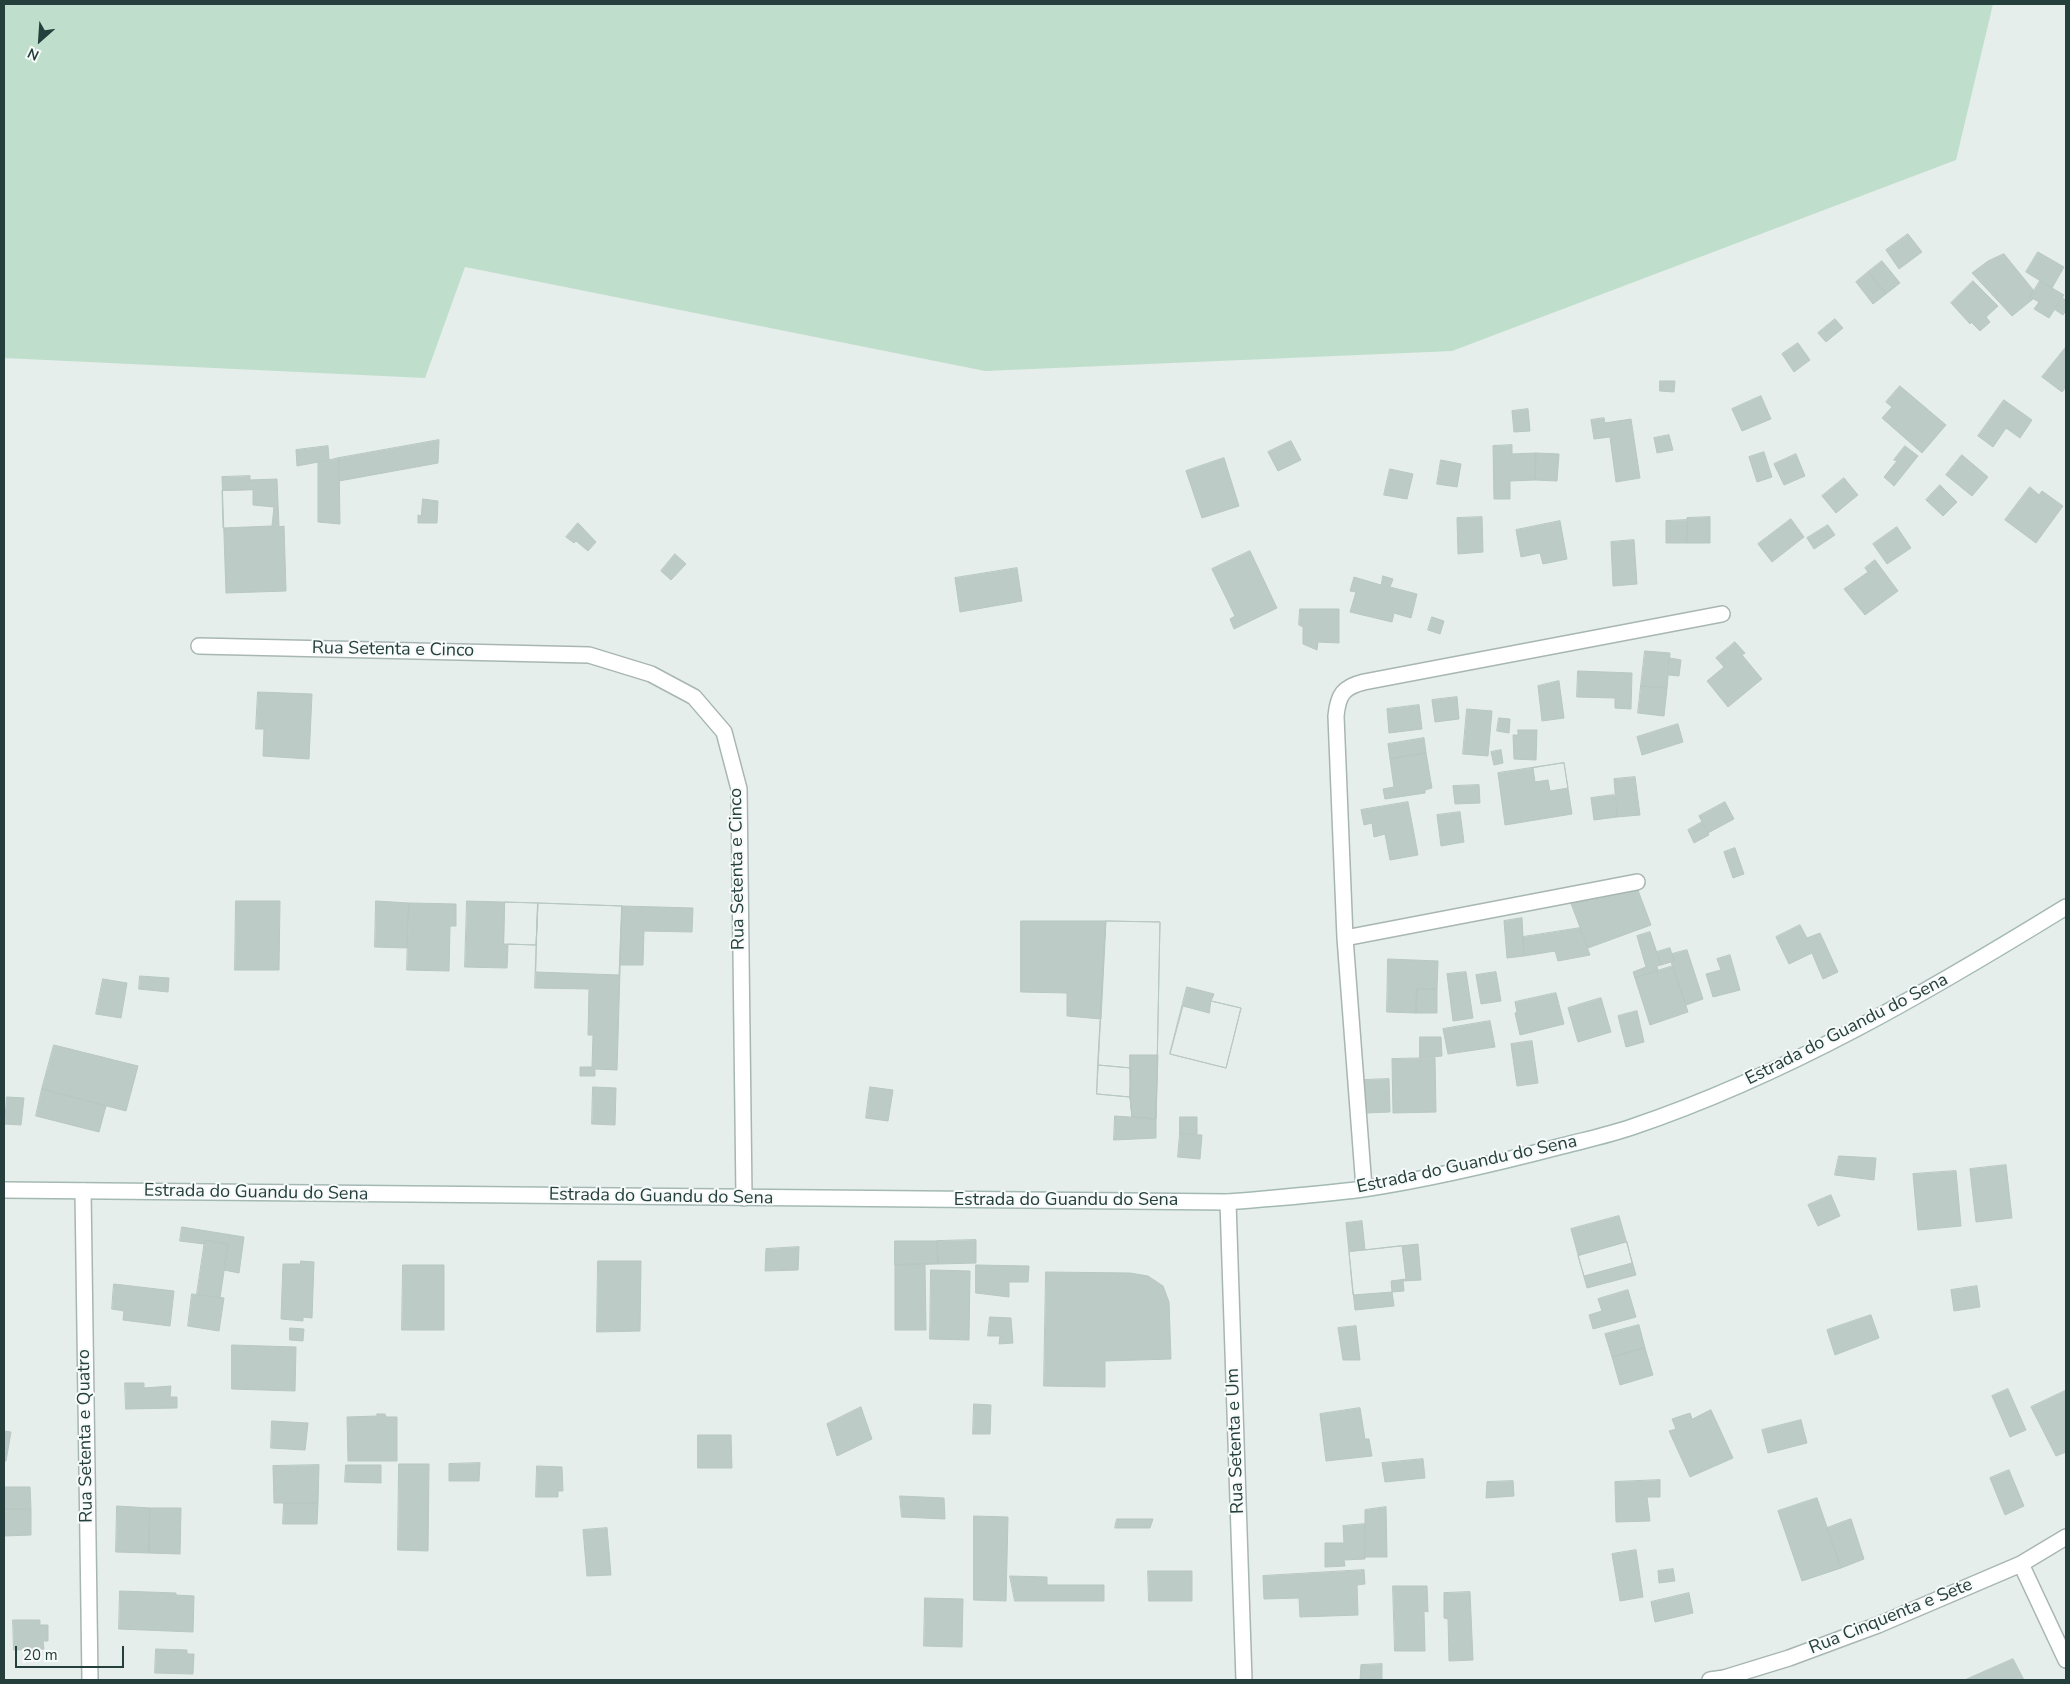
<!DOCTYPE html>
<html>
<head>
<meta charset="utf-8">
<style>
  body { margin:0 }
  #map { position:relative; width:2070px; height:1684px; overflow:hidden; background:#e5eeeb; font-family:"Nunito Sans",sans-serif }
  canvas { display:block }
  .frame { position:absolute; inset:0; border:5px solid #253f3c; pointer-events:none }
  .north { position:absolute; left:15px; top:15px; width:50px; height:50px; -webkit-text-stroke:4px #f6faf8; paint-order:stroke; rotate:206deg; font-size:14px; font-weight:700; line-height:20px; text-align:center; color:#253f3c }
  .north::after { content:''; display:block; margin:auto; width:18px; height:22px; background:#253f3c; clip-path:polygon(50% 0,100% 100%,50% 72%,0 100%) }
  .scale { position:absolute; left:15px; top:1646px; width:109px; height:22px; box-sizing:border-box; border:2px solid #253f3c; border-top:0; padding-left:6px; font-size:15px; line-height:18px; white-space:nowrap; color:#253f3c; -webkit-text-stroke:4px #f6faf8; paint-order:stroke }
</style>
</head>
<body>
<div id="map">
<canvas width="2070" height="1684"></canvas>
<div class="frame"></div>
<div class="north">N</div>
<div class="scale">20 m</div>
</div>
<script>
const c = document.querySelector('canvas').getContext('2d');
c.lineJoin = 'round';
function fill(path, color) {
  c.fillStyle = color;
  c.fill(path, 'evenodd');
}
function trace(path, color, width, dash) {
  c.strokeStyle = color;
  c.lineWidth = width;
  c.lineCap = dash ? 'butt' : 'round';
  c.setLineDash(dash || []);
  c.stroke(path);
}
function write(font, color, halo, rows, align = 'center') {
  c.font = font + ' "Nunito Sans",sans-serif';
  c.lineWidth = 4;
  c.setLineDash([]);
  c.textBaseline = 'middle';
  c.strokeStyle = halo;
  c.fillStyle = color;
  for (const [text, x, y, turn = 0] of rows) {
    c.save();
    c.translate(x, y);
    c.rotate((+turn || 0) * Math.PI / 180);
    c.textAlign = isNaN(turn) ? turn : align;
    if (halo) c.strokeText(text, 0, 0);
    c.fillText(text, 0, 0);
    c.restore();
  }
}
fill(new Path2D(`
  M4,4H1993L1956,160L1452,351L985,371L465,267L425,378L4,358Z`), '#bfdecb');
const building = new Path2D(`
  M1908,234L1922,252L1899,269L1886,250Z
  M2038,252L2064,267L2052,288L2026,272Z
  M2004,254L2034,291L2030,297L2033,299L2012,316L1972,273L1988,261Z
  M1882,261L1900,283L1886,294L1868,272Z
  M1868,272L1886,294L1873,304L1856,282Z
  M1973,281L1998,306L1986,317L1990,322L1980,331L1971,322L1970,324L1951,303Z
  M2040,281L2064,295L2049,318L2034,309L2039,302L2030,297Z
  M2063,298L2066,301V310L2063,315L2054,309Z
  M1835,319L1843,328L1826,342L1818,333Z
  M1798,343L1810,360L1794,372L1782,354Z
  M2066,347V387L2062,392L2042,377Z
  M1660,381H1675L1674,392L1660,391Z
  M1900,386L1946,425L1922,453L1882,418L1892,407L1886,402Z
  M1761,396L1771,419L1742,431L1732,409Z
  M2004,400L2032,420L2020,438L2006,428L1993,447L1978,436Z
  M1528,409L1530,431L1514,432L1512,411Z
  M1604,418L1605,423L1631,419L1640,478L1616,482L1610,437L1594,439L1591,420Z
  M1669,435L1673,450L1657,453L1654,438Z
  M439,440L438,463L339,481V458Z
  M1291,441L1301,460L1278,471L1268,452Z
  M1512,445V454L1536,453L1535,480L1510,481V499H1494L1493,446Z
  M328,446L329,460L297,466L296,450Z
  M1905,446L1918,456L1894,486L1884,477L1897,461L1894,460Z
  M1764,452L1772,477L1757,482L1749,457Z
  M1536,453L1559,454L1557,481L1535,480Z
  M1796,454L1805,476L1784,485L1774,464Z
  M1962,455L1988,477L1972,496L1946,475Z
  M339,458L340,524L318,522V463Z
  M1224,458L1239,506L1202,518L1186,471Z
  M1441,460L1461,464L1457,487L1437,484Z
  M1390,469L1413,474L1407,499L1384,495Z
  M250,476V480L277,479L279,527L284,526L286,591L226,593L222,477Z
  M1844,478L1858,495L1836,513L1822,496Z
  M1940,485L1957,502L1943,516L1926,500Z
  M2030,487L2039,495L2042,491L2063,506L2036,543L2005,520Z
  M253,490V505L274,507L272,526L223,528L222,491Z
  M423,499L438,501L437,523H418V515L421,516Z
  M1482,517L1483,552L1458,554L1457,518Z
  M1710,517V543H1687V518Z
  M1791,519L1804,537L1772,562L1758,544Z
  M1687,520V543H1666V521Z
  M1560,521L1567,559L1543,564L1540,553L1521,557L1516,530Z
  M578,523L596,542L588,551L576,541L574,543L566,537Z
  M1828,525L1835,535L1814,549L1807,538Z
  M1897,527L1911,548L1887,564L1873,544Z
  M1634,540L1637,584L1613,586L1611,542Z
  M1250,551L1277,608L1234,629L1230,619L1235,616L1212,569Z
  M675,554L686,564L671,580L661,571Z
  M1875,560L1898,591L1865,615L1844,589L1868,572L1865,568Z
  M1017,568L1022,601L960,612L955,578Z
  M1383,576L1393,579L1390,587L1417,594L1411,618L1394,613L1392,622L1350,612L1356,592L1350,591L1354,577L1381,585Z
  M1300,609H1339V643L1318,642L1317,650L1303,644V627L1299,625Z
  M1432,617L1444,621L1440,634L1428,630Z
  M1735,642L1745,653L1742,655L1762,679L1728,707L1707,681L1724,667L1716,658Z
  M1645,651L1670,653L1667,688L1641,686Z
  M1670,658L1681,660L1679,676L1669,675Z
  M1578,671L1632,673L1631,709L1615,708V698L1577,697Z
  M1559,681L1564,718L1542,721L1538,686Z
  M1641,686L1667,688L1664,716L1638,713Z
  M258,692L312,694L309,759L263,756L264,729H256Z
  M1457,697L1459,719L1435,722L1432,700Z
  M1419,705L1422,729L1389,733L1387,709Z
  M1467,709L1492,711L1488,756L1463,754Z
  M1499,718L1510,719L1509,733L1497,731Z
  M1678,724L1683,742L1642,755L1637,737Z
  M1518,730H1537L1536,760L1514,759L1513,735H1518Z
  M1424,738L1426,753L1390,759L1388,744Z
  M1501,750L1503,763L1494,765L1491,752Z
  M1426,753L1432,788L1425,790V793L1385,799L1383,789L1394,787L1390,759Z
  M1564,763L1572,814L1505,825L1498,773Z
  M1564,763L1568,788L1550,791L1548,780L1535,782L1533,768Z
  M1635,777L1640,815L1617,817L1614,779Z
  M1479,785L1480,803L1455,804L1453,786Z
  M1614,795L1617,817L1594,820L1591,798Z
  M1408,802L1418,855L1390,860L1385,834L1374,837L1372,823L1364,825L1361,810Z
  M1725,802L1734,819L1708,833L1699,816Z
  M1460,812L1464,842L1441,846L1437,815Z
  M1702,822L1709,835L1694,843L1688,830Z
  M1735,848L1744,874L1733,878L1724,852Z
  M1636,885L1651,925L1588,948L1570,901L1596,892L1599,899Z
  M236,901H280L279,970H235Z
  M376,901L409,903L407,948L375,947Z
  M467,901L538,903L536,945L508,944L507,968L465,967Z
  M505,902L538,903L536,945L504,944Z
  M409,903L456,904V926H450L449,971L407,970Z
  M538,903L622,906L617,1070L595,1069V1076H580V1067H592L593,1035H588L589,989L535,988Z
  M538,903L622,906L619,975L536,972Z
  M622,906L693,908L692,932L644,931L643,965H620Z
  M1522,918L1524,956L1507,958L1504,921Z
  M1021,921H1106L1101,1019L1067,1016V993L1021,992Z
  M1106,921L1160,922L1156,1119L1132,1117L1130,1097L1131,1068L1098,1065Z
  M1106,921L1160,922L1156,1119L1132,1117L1130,1097L1097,1094Z
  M1800,925L1807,938L1820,933L1838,972L1823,979L1812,953L1789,964L1776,937Z
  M1580,928L1590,955L1558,961L1555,951L1524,956L1523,937Z
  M1650,932L1661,965L1657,966L1658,971L1635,978L1633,972L1646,967L1637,936Z
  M1670,948L1674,961L1661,965L1657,952Z
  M1687,950L1703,999L1686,1005L1671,962L1674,961L1672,954Z
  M1730,955L1740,990L1713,997L1706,974L1721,970L1717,959Z
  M1388,959L1438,961L1437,989H1417L1416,1013L1387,1012Z
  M1673,966L1688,1012L1650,1025L1635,978Z
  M1466,972L1473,1018L1453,1021L1447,974Z
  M1496,972L1501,1001L1481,1004L1476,975Z
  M140,976L169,978L168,992L139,989Z
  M103,979L127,983L121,1018L96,1014Z
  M1187,987L1214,994L1211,1001L1241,1008L1226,1068L1170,1054Z
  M1417,989H1437V1013H1416Z
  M1556,993L1564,1024L1520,1035L1515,1013L1517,1012L1515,1002Z
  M1601,998L1611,1032L1578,1042L1568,1008Z
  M1211,1001L1241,1008L1226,1068L1170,1054L1183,1006L1209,1013Z
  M1637,1011L1644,1042L1626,1047L1618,1016Z
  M1490,1021L1495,1047L1448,1054L1443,1029Z
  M1420,1037H1441L1442,1056L1420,1058Z
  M1532,1041L1538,1083L1517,1086L1511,1044Z
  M54,1045L138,1066L126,1111L42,1089Z
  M1130,1055H1158L1156,1119L1132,1117L1130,1097Z
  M1435,1058L1436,1112L1393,1113L1392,1059Z
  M1098,1065L1131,1068L1130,1097L1097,1094Z
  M1389,1079L1390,1112L1366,1113L1364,1080Z
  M593,1087L616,1088L615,1125L592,1124Z
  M870,1087L893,1090L888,1121L866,1118Z
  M42,1089L106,1106L99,1132L36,1116Z
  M7,1097L24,1098L21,1125L5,1124Z
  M1115,1116L1156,1119V1138L1114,1140Z
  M1180,1117H1197V1134H1180Z
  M1180,1134L1202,1135L1200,1159L1178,1157Z
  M1839,1156L1876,1158L1874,1180L1835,1175Z
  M2006,1165L2012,1218L1976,1222L1970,1169Z
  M1956,1171L1961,1226L1918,1230L1913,1174Z
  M1831,1195L1840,1216L1818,1226L1808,1205Z
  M1619,1216L1636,1275L1587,1288L1571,1229Z
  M1362,1221L1365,1250L1418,1244L1421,1280L1403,1281L1404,1291L1392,1292L1394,1306L1355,1310L1346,1223Z
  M182,1227L244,1237L239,1273L224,1270L228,1244L205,1240L204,1244L180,1241Z
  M205,1240L228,1244L220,1298L197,1294Z
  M976,1240V1263L938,1264L937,1241Z
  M895,1241H937L938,1264L895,1265Z
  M1627,1242L1632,1263L1584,1276L1578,1256Z
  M1402,1246L1406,1279L1391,1281L1392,1292L1353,1295L1349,1252Z
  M799,1247L798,1270L765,1271L766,1249Z
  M301,1261L314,1262L312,1318L303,1317V1321L281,1319L283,1264H300Z
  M598,1261H641L640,1331L597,1332Z
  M925,1264L926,1330H895V1265Z
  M403,1265H444V1330H402Z
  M976,1265L1029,1266L1028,1282H1009V1297L976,1293Z
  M931,1270L970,1271L969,1340L930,1339Z
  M1046,1272L1130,1273L1148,1276L1163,1286L1169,1302L1171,1359L1105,1361V1387L1044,1386Z
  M114,1284L174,1291L170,1326L123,1320L124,1311L112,1309Z
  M1977,1286L1980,1307L1954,1311L1951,1290Z
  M1628,1290L1636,1317L1593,1329L1589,1315L1602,1311L1598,1299Z
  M192,1294L224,1298L219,1331L188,1326Z
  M1871,1315L1879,1338L1835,1355L1827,1330Z
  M990,1317L1011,1318L1013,1343L999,1344L1000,1336H988Z
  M1639,1325L1645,1348L1612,1357L1605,1334Z
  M1356,1326L1360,1360H1343L1338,1328Z
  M290,1328L304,1329L303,1341L290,1340Z
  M232,1345L296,1347L295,1391L232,1389Z
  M1645,1348L1653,1375L1620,1385L1612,1357Z
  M125,1383H144V1388L171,1386L170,1397H177V1408L126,1409Z
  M2008,1389L2026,1430L2010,1437L1992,1396Z
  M2065,1391L2066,1394V1452L2056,1456L2031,1407Z
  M974,1404L991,1405L990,1434H973Z
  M861,1407L872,1439L837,1456L827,1424Z
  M1360,1408L1365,1439H1369L1372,1456L1326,1461L1320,1414Z
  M1711,1410L1733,1458L1690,1477L1669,1431L1676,1429L1672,1419L1690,1413L1692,1419Z
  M377,1414H385L386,1417H397V1461H348L347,1417L377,1416Z
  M1801,1420L1807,1443L1768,1453L1762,1430Z
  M272,1421L308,1423L305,1450L271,1448Z
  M4,1431L11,1432L6,1461H4Z
  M698,1435H731L732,1468H698Z
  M1423,1459L1425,1478L1385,1482L1382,1463Z
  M480,1463L479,1481H449V1464Z
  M399,1464H429L428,1551L398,1550Z
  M319,1465L318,1503H274L273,1466Z
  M346,1465H381V1483L345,1482Z
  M537,1466L562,1467L563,1491H558V1497H536Z
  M2009,1470L2024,1506L2005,1515L1990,1478Z
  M1660,1480V1497H1647L1650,1521L1616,1522L1615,1482Z
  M1513,1481L1514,1496L1486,1498L1487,1482Z
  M4,1487H30L31,1509H4Z
  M900,1496L944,1498L945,1519L902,1517Z
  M1817,1498L1841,1568L1802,1581L1778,1511Z
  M284,1503H318L317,1524H283Z
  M117,1506L150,1508L149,1553L116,1552Z
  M1386,1507L1387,1557H1365V1510Z
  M150,1508H181L180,1554L149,1553Z
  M4,1509H31V1535L4,1536Z
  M974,1516L1008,1517L1006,1601L974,1600Z
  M1117,1519H1153L1150,1528H1115Z
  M1851,1519L1864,1559L1841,1568L1827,1528Z
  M1365,1524V1559L1344,1560L1345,1566L1325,1567V1543H1344L1343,1526Z
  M607,1528L611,1575L587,1576L583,1530Z
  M1636,1550L1643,1597L1620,1601L1612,1554Z
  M1673,1569L1675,1581L1659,1583L1658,1571Z
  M1364,1570L1365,1584L1357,1585L1358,1615L1300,1617L1299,1598L1264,1599L1263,1576Z
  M1148,1571H1192V1601H1149Z
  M1010,1576L1047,1577V1585H1104V1601H1015Z
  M1393,1586H1427L1428,1612L1424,1611L1425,1651H1395Z
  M120,1591L176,1593V1595L194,1596L193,1632L119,1629Z
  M1470,1592L1473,1660L1449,1661L1448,1619L1444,1618V1593Z
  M1689,1593L1693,1613L1655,1622L1651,1602Z
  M925,1598L963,1599L962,1647L924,1646Z
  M13,1620H40V1625H48V1641H43L44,1649L14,1650Z
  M156,1649L187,1650V1654H194L193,1674L155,1673Z
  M2013,1659L2024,1680H1965Z
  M1382,1664V1680H1360L1361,1665Z`);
fill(building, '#bdcbc7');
trace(building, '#b8c7c3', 1);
const service = new Path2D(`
  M1345,938L1637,882
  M1364,1188L1345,938L1336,716C1338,695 1343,687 1364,682L1722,614`);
const minor = new Path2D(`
  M199,646L589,655L651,674L694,697L724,732L739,789L744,1198
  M83,1191L90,1680
  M1228,1202L1244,1680
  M2021,1564L2066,1660
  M1710,1680L1724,1678L1789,1658L1878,1625L2021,1564L2066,1537`);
const secondary = new Path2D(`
  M4,1190L1228,1202C1273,1198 1318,1195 1363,1189C1430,1179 1497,1163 1562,1146C1585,1140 1609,1135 1632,1127C1786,1075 1928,992 2066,907`);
trace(service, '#a8b6b3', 18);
trace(minor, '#a8b6b3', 18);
trace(secondary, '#a4b9b4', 18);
trace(service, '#fff', 15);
trace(minor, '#fff', 15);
trace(secondary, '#fff', 15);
write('18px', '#253f3c', '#f6faf8', [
  ["Rua Setenta e Cinco",393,650,1],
  ["Rua Setenta e Cinco",738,869,-91],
  ["Estrada do Guandu do Sena",1847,1030,-27],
  ["Estrada do Guandu do Sena",1467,1165,-12],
  ["Estrada do Guandu do Sena",256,1193,1],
  ["Estrada do Guandu do Sena",661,1197,1],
  ["Estrada do Guandu do Sena",1066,1201],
  ["Rua Setenta e Quatro",86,1436,-91],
  ["Rua Setenta e Um",1236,1441,-92],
  ["Rua Cinquenta e Sete",1891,1617,-22]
]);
</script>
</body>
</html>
